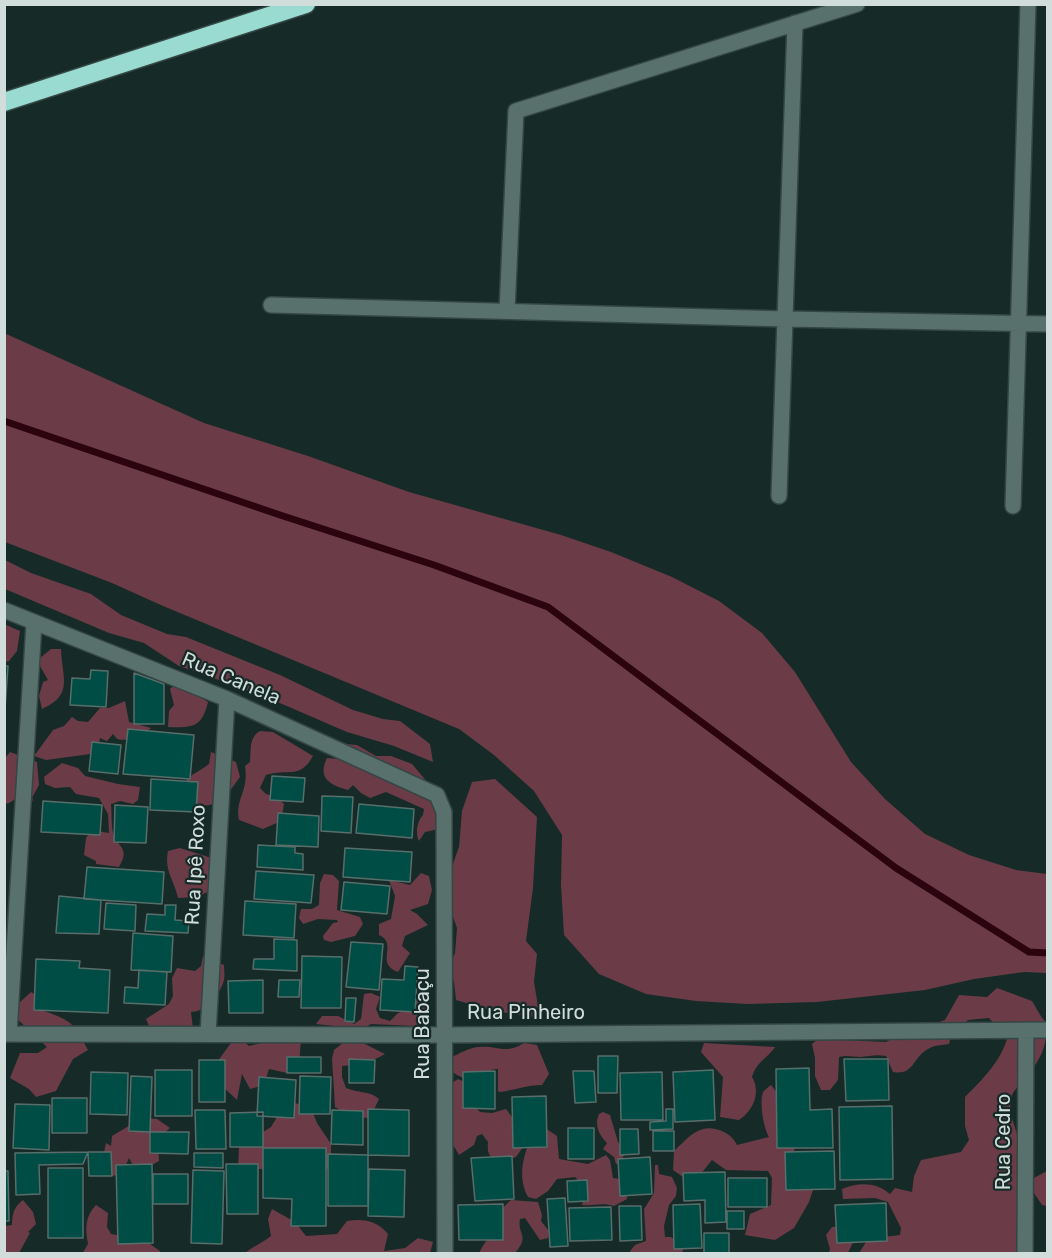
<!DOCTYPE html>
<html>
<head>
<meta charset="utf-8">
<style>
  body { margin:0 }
  #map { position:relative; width:1052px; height:1258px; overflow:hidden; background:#162a27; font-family:Rubik,sans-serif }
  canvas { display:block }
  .frame { position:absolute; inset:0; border:6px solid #d1dddb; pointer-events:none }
</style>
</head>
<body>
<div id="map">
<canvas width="1052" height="1258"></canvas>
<div class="frame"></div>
</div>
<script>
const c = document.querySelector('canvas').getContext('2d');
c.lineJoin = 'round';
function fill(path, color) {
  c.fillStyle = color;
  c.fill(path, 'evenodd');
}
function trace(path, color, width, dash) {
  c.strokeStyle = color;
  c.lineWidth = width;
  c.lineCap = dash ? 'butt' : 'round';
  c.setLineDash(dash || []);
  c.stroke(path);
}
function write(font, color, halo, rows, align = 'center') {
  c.font = font + ' Rubik,sans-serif';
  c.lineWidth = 4.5;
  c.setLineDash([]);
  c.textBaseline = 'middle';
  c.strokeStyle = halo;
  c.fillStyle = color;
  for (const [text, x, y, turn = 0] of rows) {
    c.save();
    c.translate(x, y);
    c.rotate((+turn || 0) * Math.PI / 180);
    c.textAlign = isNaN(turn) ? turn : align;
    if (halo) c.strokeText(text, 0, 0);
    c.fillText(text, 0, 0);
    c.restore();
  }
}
fill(new Path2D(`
  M4,333L204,423L308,456L409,492L561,535L611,552L672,577L719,601L762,633L795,672L851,762L885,799L925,834L969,855L1016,870L1047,874V973L1024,972L974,979L925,990L817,1002L747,1004L696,1001L646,994L599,974L564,935L561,885L562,835L534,791L494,755L459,729L163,606L112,583L5,542Z
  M5,560L31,573L91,594L121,615L167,634L186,637L280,675L353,710L383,719L400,721L430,744L433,762L394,746L347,732L259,694L179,666L144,643L109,633L5,589Z
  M4,624L20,631L17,651L9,661L5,662Z
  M51,649H61C62,678 74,695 42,709L39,696L43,682L48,680L40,666V658Z
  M174,685L188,690L208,702C202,727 193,728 168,727L169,711L174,705L170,689Z
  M125,701L129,722L151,728C141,737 130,742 117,739L113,734L107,741L100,738L98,753L46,760L34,756L53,730L64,726L72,717L78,721L88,722L100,708H109Z
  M260,731L273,732L313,756C300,780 287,768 266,775L260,788L266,794L276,797L284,804L281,821L263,829L239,820C235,798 249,792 245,766L250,762C251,750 249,737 260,731Z
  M346,744L357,745L376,756H391L412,764L429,784L442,789L448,817L443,828L425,832L419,841C415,834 417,821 423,815L424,809L386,792L370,798L361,793L353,785L348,790C330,785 317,778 327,758L340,759Z
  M10,752L37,762L39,785L32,798L34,802L27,795C14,796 14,803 5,804V758Z
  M211,752L236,762L240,777C226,796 217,813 189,802C178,775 193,777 209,764Z
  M62,763L78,768L85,776L118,784L140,787L138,800L133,804L120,801L111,804C112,814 111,823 113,833C119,849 130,848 119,867L96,864V861L84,855L86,838L92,830L109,833L108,814L99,798L76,794L70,787L55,788L45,784L44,777Z
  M495,779L537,817L533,888L526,941L537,954L534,982L540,1018L494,1011L456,1000L454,982L449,967L455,953L457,928L448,903L450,872L459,847L462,811L472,782Z
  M180,848L224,862L220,886L197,897L178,898C174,879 164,871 168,851Z
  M421,873L429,876L432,890L428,904L410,910L417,914L428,925L405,936L402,946L410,953L398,972C374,963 399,944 379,935V924L391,919L395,896L389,880L410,885Z
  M324,874L333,875L339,881L337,910L360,917L363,924L355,936L331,942L324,940L323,936L333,923L338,922L337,920L318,919L303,924L299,918L301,909H312L319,905L320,883Z
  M203,956L224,965C224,969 225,975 224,980C221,993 206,1012 191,1012L193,1029H159L149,1026L146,1019L169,1004L173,996L172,978L177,968L195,971L201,966Z
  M997,988L1032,1001L1042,1018L1047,1023C1047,1046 1041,1060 1025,1078C1022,1083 1016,1088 1013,1093C1006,1107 1015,1126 1019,1140L1031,1145C1033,1160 1038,1167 1027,1180L1034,1248L1032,1253H859L868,1239L900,1235L901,1228L888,1202L875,1198L843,1199L842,1189C859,1182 876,1182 890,1194L895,1188L912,1192L914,1176L921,1160L961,1152L969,1140L965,1126V1097C982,1080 1000,1062 1007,1039L989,1018L968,1020L951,1036L949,1044C943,1045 935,1045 930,1048C912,1056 915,1076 893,1072L886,1056C876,1054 870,1056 860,1057C853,1057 846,1055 839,1057L838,1080L830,1090H821L815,1076V1058L812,1044L818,1039L886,1042L897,1036L945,1020L959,995L987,997Z
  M31,992L40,997L44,1011C73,1021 74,1024 88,1050L73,1059L56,1091L36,1097L29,1089L10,1078L20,1053H38L47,1047L16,1018L19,1003Z
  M371,993L380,997L376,1009L380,1018L390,1021L398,1013L404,1011L411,998L426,1000L427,1013L425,1021L415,1026L371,1024L362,1029L316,1024L322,1016H338L354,1024L361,1019L364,994Z
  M287,1037L301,1038L299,1066L287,1073L269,1069L264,1085L250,1089L242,1074L237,1100L220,1084L217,1062L231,1043L243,1041L249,1046Z
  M348,1039L359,1041L385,1054C372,1062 357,1065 342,1066V1077L346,1088C357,1093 371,1091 379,1099L370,1118L352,1117L335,1107L332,1059L334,1050Z
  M524,1043L537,1045L549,1074L542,1085C527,1085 515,1090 500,1092L498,1091V1069C486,1068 477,1081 464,1078C460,1077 454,1073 450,1071L452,1057C460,1053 469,1048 478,1047C498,1045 505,1055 524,1043Z
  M704,1043L775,1047C767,1059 757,1061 752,1077C761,1092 754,1110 739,1120L720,1117L723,1077L701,1052Z
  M458,1079L471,1085L472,1103L480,1112L492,1113L506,1109L518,1125L523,1147L516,1157L500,1162C489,1157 487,1154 488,1142L482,1134L477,1136L474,1145L459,1155L449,1138V1085Z
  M771,1085L787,1106L796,1141L794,1152L817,1178L809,1202L794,1228L775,1240L745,1235L750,1214L771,1205L772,1178L768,1171L726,1170L712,1160L696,1180L686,1179L673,1170L674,1151C690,1136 701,1121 724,1132C730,1135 734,1139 737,1145L769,1137C764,1129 759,1103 763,1092C764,1091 769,1086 771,1085Z
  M295,1103L311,1108L317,1123L331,1144V1167L318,1173L281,1168L238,1170L239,1147L271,1127L283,1107Z
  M603,1112L610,1115L618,1142L625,1153L620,1163L616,1164L614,1157L603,1149L607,1143C599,1135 594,1125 599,1114Z
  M142,1118L157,1119L170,1128L158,1138L159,1161L146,1168L134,1167L129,1158L122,1174L112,1176C100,1166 103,1157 106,1143L111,1146L112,1136Z
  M539,1124L557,1136L559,1159L588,1164L606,1155L610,1160L613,1178L626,1180L627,1199L614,1206C602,1202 594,1206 582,1205L586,1189L575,1177L557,1179L548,1191L536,1199L528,1197C515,1173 526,1145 539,1124Z
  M655,1165H658L659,1174L672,1177L677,1188L676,1196L669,1205L664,1226L665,1237H671L682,1244L683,1253L632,1254L630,1251L635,1245L646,1241L644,1209L654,1193Z
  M1047,1171V1206L1042,1205L1034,1193L1032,1179Z
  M23,1200L33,1212L36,1224L28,1232L30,1233L19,1253H5V1226L12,1225C12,1214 14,1207 23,1200Z
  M511,1200L538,1202L542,1215L541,1221L549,1231L548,1238L540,1240L525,1218L520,1219C517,1235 530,1235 516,1252L479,1254C482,1246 485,1243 489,1237C499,1219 495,1214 511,1200Z
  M96,1205L108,1213L107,1227L111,1234L143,1239L160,1251V1254H82L88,1244C85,1229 85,1216 96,1205Z
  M272,1209L295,1222L306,1236L337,1234L347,1221C363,1218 378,1221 388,1234L384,1251L405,1248L418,1238L433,1242L430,1253L244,1254C253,1246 262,1243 271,1236L268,1219Z
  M851,1225L855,1238L848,1253H829L830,1249L826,1235L832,1227Z`), '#6b3c47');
trace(new Path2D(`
  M4,421L280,515L434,565L548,607L896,868L1029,952L1048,953`), '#2c0410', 7);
const building = new Path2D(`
  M4,666H8L5,709H4Z
  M91,670L108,671L106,707L70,705L72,678L90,679Z
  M134,673L164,684V724H134Z
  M128,729L194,735L190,779L123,774Z
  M92,742L121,745L118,774L89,771Z
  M272,776L305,778L303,802L270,800Z
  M151,779L198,782L196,812L150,810Z
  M322,796L353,797L351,833L321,831Z
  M43,801L102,805L100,835L41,832Z
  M359,804L414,809L412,838L356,833Z
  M115,805L148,807L146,843L114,842Z
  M278,813L319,816L318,847L276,845Z
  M258,845L295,847V853L303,854V870L257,867Z
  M345,848L412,852L410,882L343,877Z
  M87,867L164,872L162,904L84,899Z
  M256,871L314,875L311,903L254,899Z
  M344,882L390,886L387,914L341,910Z
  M59,896L101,900L99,934L56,933Z
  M245,901L296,904L294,938L243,935Z
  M106,903L136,905L135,931L104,929Z
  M165,905H176L175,920L189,921L188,933L145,931L147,914L165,915Z
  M133,933L173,936L171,972L131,970Z
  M274,939L297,940V971L253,969L254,959H274Z
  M351,942L383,944L379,990L346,987Z
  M302,956L342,957L341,1008H301Z
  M36,959L80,961L79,968L110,970L108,1013L34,1010Z
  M405,966L418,967L415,1012L380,1010L382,979L404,980Z
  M139,970L167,972L165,1005L124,1003L125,987L138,988Z
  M263,980V1013H229L228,981Z
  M279,980H300L299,997H278Z
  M346,998H356L354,1022L345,1021Z
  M598,1056H618L617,1093H598Z
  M287,1057H321V1073H287Z
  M349,1059L375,1060L374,1083H349Z
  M844,1059H888L889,1100L846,1101Z
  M199,1060H225V1102H199Z
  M809,1068L810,1110L832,1109L833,1148H777L776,1069Z
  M155,1070H192V1116H155Z
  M713,1070L715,1120L675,1122L673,1072Z
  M495,1071V1109L463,1108V1072Z
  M573,1071H594L596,1102L575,1103Z
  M91,1072L128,1073L127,1115L90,1114Z
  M662,1072L663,1120H621L620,1073Z
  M131,1076L152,1077L150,1132L129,1131Z
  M300,1076L331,1077L330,1114H299Z
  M259,1077L296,1080L294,1118L257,1116Z
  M546,1096L547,1147L513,1148L512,1097Z
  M52,1098H87V1133H52Z
  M15,1104L50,1105L49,1150L13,1148Z
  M892,1106L893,1179L840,1180L839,1107Z
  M368,1109L409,1110V1156L368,1155Z
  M666,1109H673V1129L650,1130V1122L666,1121Z
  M195,1110H225L226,1149H196Z
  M332,1110L363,1111V1145L331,1144Z
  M263,1112V1147H230V1113Z
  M568,1128H594V1159H568Z
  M620,1129H638L639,1154L620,1155Z
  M653,1131H674V1151H653Z
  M150,1132H189L188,1154L150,1153Z
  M263,1148H326V1226H291L292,1199L263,1198Z
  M834,1151L835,1189L786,1190L785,1152Z
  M88,1152L83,1164L39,1165L40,1194L16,1195L15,1153Z
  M88,1152H111L112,1176H89Z
  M194,1153H223V1168L194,1167Z
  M328,1154L368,1155V1206H328Z
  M512,1156L514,1199L475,1201L471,1158Z
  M650,1157L652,1194L620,1196L618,1159Z
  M152,1164L153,1243L118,1244L116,1165Z
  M226,1164H258V1214H227Z
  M48,1168H83V1238H48Z
  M369,1169L405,1170L404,1217L368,1216Z
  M193,1170L224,1171L222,1244L191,1243Z
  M4,1171H8L9,1221H4Z
  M725,1172L726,1222L705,1223V1200L684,1201L683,1173Z
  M153,1174H188V1204H153Z
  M728,1178H767V1207H728Z
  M587,1180L588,1201L568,1202L567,1181Z
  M565,1198L568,1246L550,1247L547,1199Z
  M886,1203L887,1241L837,1243L835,1205Z
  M503,1204V1240H459L458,1205Z
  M700,1204L702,1248L674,1249L673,1205Z
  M619,1206H641L642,1240L620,1241Z
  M611,1207L612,1240L570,1241L569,1208Z
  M727,1211H744V1229H727Z
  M704,1233H729V1254H704Z`);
fill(building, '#004d45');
trace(building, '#586e6b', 1.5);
const minor = new Path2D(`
  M271,305L786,319L1048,324
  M507,311L516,111L857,4
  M779,496L795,23
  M1013,506L1028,4
  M4,610L227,699L437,795L444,812L445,1254
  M4,1034L443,1035L1048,1030
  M9,1034L34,623
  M208,1034L227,699
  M1025,1254L1026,1030`);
const highway = new Path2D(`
  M4,102L306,4`);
trace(minor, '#344744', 18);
trace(highway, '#344744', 21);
trace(minor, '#58716d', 15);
trace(highway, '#9adbd1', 18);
write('20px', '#d1dddb', '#162a27', [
  ["Rua Canela",231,679,23],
  ["Rua Ipê Roxo",196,865,-87],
  ["Rua Pinheiro",526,1013],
  ["Rua Babaçu",423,1024,-90],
  ["Rua Cedro",1004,1142,-90]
]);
</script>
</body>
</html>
